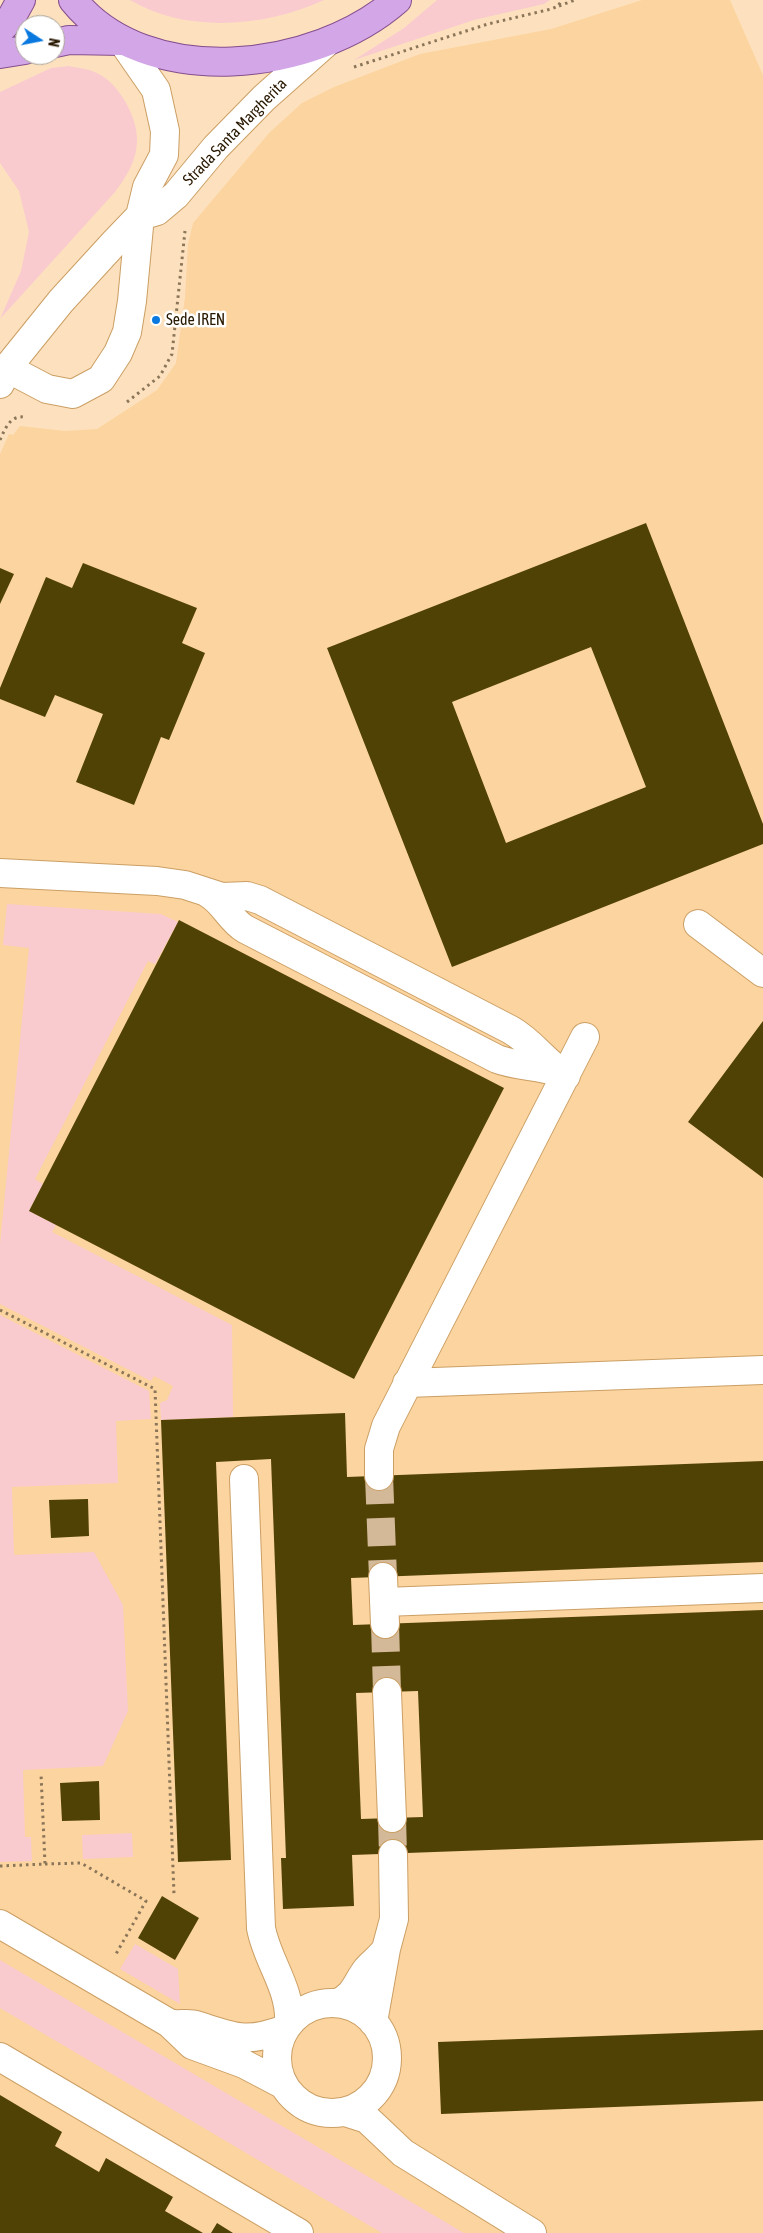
<!DOCTYPE html>
<html>
<head>
<meta charset="utf-8">
<style>
  body { margin:0 }
  #map { position:relative; width:763px; height:2233px; overflow:hidden; background:#fde1be; font-family:"Asap Condensed",sans-serif }
  canvas { display:block }
  .north { position:absolute; left:15px; top:15px; width:50px; height:50px; box-sizing:border-box; background:#fff; border:1px solid #a9a399; border-radius:50%; rotate:101deg; font-size:14px; font-weight:700; line-height:20px; text-align:center; color:#291801 }
  .north::after { content:''; display:block; margin:auto; width:18px; height:22px; background:#0978df; clip-path:polygon(50% 0,100% 100%,50% 72%,0 100%) }
</style>
</head>
<body>
<div id="map">
<canvas width="763" height="2233"></canvas>
<div class="north">N</div>
</div>
<script>
const c = document.querySelector('canvas').getContext('2d');
c.lineJoin = 'round';
function fill(path, color) {
  c.fillStyle = color;
  c.fill(path, 'evenodd');
}
function trace(path, color, width, dash) {
  c.strokeStyle = color;
  c.lineWidth = width;
  c.lineCap = dash ? 'butt' : 'round';
  c.setLineDash(dash || []);
  c.stroke(path);
}
function write(font, color, halo, rows, align = 'center') {
  c.font = font + ' "Asap Condensed",sans-serif';
  c.lineWidth = 5;
  c.setLineDash([]);
  c.textBaseline = 'middle';
  c.strokeStyle = halo;
  c.fillStyle = color;
  for (const [text, x, y, turn = 0] of rows) {
    c.save();
    c.translate(x, y);
    c.rotate((+turn || 0) * Math.PI / 180);
    c.textAlign = isNaN(turn) ? turn : align;
    if (halo) c.strokeText(text, 0, 0);
    c.fillText(text, 0, 0);
    c.restore();
  }
}
fill(new Path2D(`
  M642,0H730L763,75V2233H0V454L9,434L13,435L20,426L65,431L97,429L157,390L176,363L185,297L188,244L193,223L269,133L302,103L334,87L420,54L551,29Z`), '#fcd49f');
fill(new Path2D(`
  M130,0H324C267,27 186,34 130,0Z
  M437,0H550L544,4L474,20L354,60L404,28Z
  M69,66C77,68 85,68 92,71C107,76 117,88 125,101C145,136 139,161 115,192L0,319L21,271L29,232L19,191L0,163V92L51,68Z
  M7,904L161,914L178,922L155,964L148,961L35,1179L43,1184L29,1211L56,1225L52,1232L232,1325L233,1417L161,1420L160,1403L167,1400L173,1386L154,1376L151,1381L0,1304V1244L29,948L3,945Z
  M0,1315L149,1391L151,1419L116,1421L118,1483L12,1487L14,1555L94,1552L123,1605L128,1711L103,1766L23,1770L25,1837H31L32,1861L0,1862Z
  M132,1833L133,1857L83,1859L82,1835Z
  M135,1944L178,1969L180,2004L120,1969Z
  M0,1960L464,2233H382L0,2008Z`), '#f9cbce');
fill(new Path2D(`
  M646,523L763,824V844L452,967L327,648ZM591,647L646,787L506,843L452,702Z
  M83,563L197,608L182,643L205,653L169,740L161,737L134,805L76,782L103,714L55,695L45,717L0,699V688L46,577L72,588Z
  M0,568L14,574L0,604Z
  M179,920L504,1088L354,1379L29,1211Z
  M763,1021V1178L688,1122Z
  M345,1413L347,1477L763,1461V1562L351,1578L353,1625L763,1610V1840L352,1855L354,1906L283,1909L281,1858H286L271,1459L216,1462L231,1860L178,1862L161,1420ZM418,1691L423,1817L361,1819L356,1693Z
  M88,1499L89,1536L51,1538L49,1500Z
  M99,1781L100,1820L62,1821L60,1783Z
  M162,1896L199,1918L175,1960L138,1938Z
  M763,2030V2101L441,2114L438,2042Z
  M0,2095L62,2132L55,2146L99,2172L106,2158L173,2197L165,2211L203,2233H0Z
  M217,2223L233,2233H211Z`), '#504205');
trace(new Path2D(`
  M379,1476L383,1577
  M385,1624L387,1692
  M392,1818L393,1854`), '#d3b998', 28, [28, 14]);
const minor = new Path2D(`
  M7,368L47,389L73,394L101,379L118,353L127,332L132,301L140,216L147,187L164,155L165,131L156,90L122,41
  M0,384L7,368L61,301L115,242L140,216L157,211L176,195L216,147L264,98L327,42
  M0,873L157,881L185,885L222,897L247,896L260,900L511,1030C532,1042 545,1062 566,1076
  M209,894C224,903 230,920 245,929L497,1059C518,1067 541,1065 562,1074
  M698,924L763,973
  M407,1383L763,1370
  M379,1476V1449L386,1426L585,1037
  M244,1479L261,1928C267,1961 291,1988 289,2023
  M383,1577L385,1624
  M384,1602L763,1588
  M387,1692L392,1818
  M0,1924L169,2023L192,2045L244,2064L284,2085
  M337,2003C355,1996 356,1983 367,1969C373,1962 381,1957 386,1949
  M277 2058a55 55 0 1 1 110 0a55 55 0 1 1-110 0Z
  M373,2022L386,1949L394,1919L393,1854
  M169,2023C178,2026 187,2022 196,2025C234,2037 245,2044 285,2029
  M0,2057L299,2233
  M345,2112L367,2119L403,2153L532,2233`);
const major = new Path2D(`
  M73,0C147,92 315,72 397,0
  M0,30L11,18L21,0
  M55,43L69,40L122,41
  M0,54L25,50`);
trace(minor, '#cb9f64', 30);
trace(major, '#854e8d', 30);
trace(new Path2D(`
  M559,6L575,0
  M354,67L488,24L551,9L558,6L562,0
  M127,402L160,376L172,354L185,231
  M0,440C6,427 10,415 26,417
  M0,1310L155,1389L174,1895
  M45,1864L81,1863L146,1901L116,1954
  M0,1866L45,1864L41,1774`), '#8b7559', 3, [2.5, 4]);
trace(minor, '#fff', 28);
trace(major, '#d3a6e8', 28);
for (const [x, y, r, color] of [
  [156,320,5,"#0978df"]
]) {
  const dot = new Path2D();
  dot.arc(x, y, r, 0, 2 * Math.PI);
  c.fillStyle = color;
  c.fill(dot);
  trace(dot, '#fff', 2);
}
write('16px', '#291801', '#fff', [
  ["Strada Santa Margherita",235,132,-46]
]);
write('16px', '#291801', '#fff', [
  ["Sede IREN",166,320]
], 'left');
</script>
</body>
</html>
